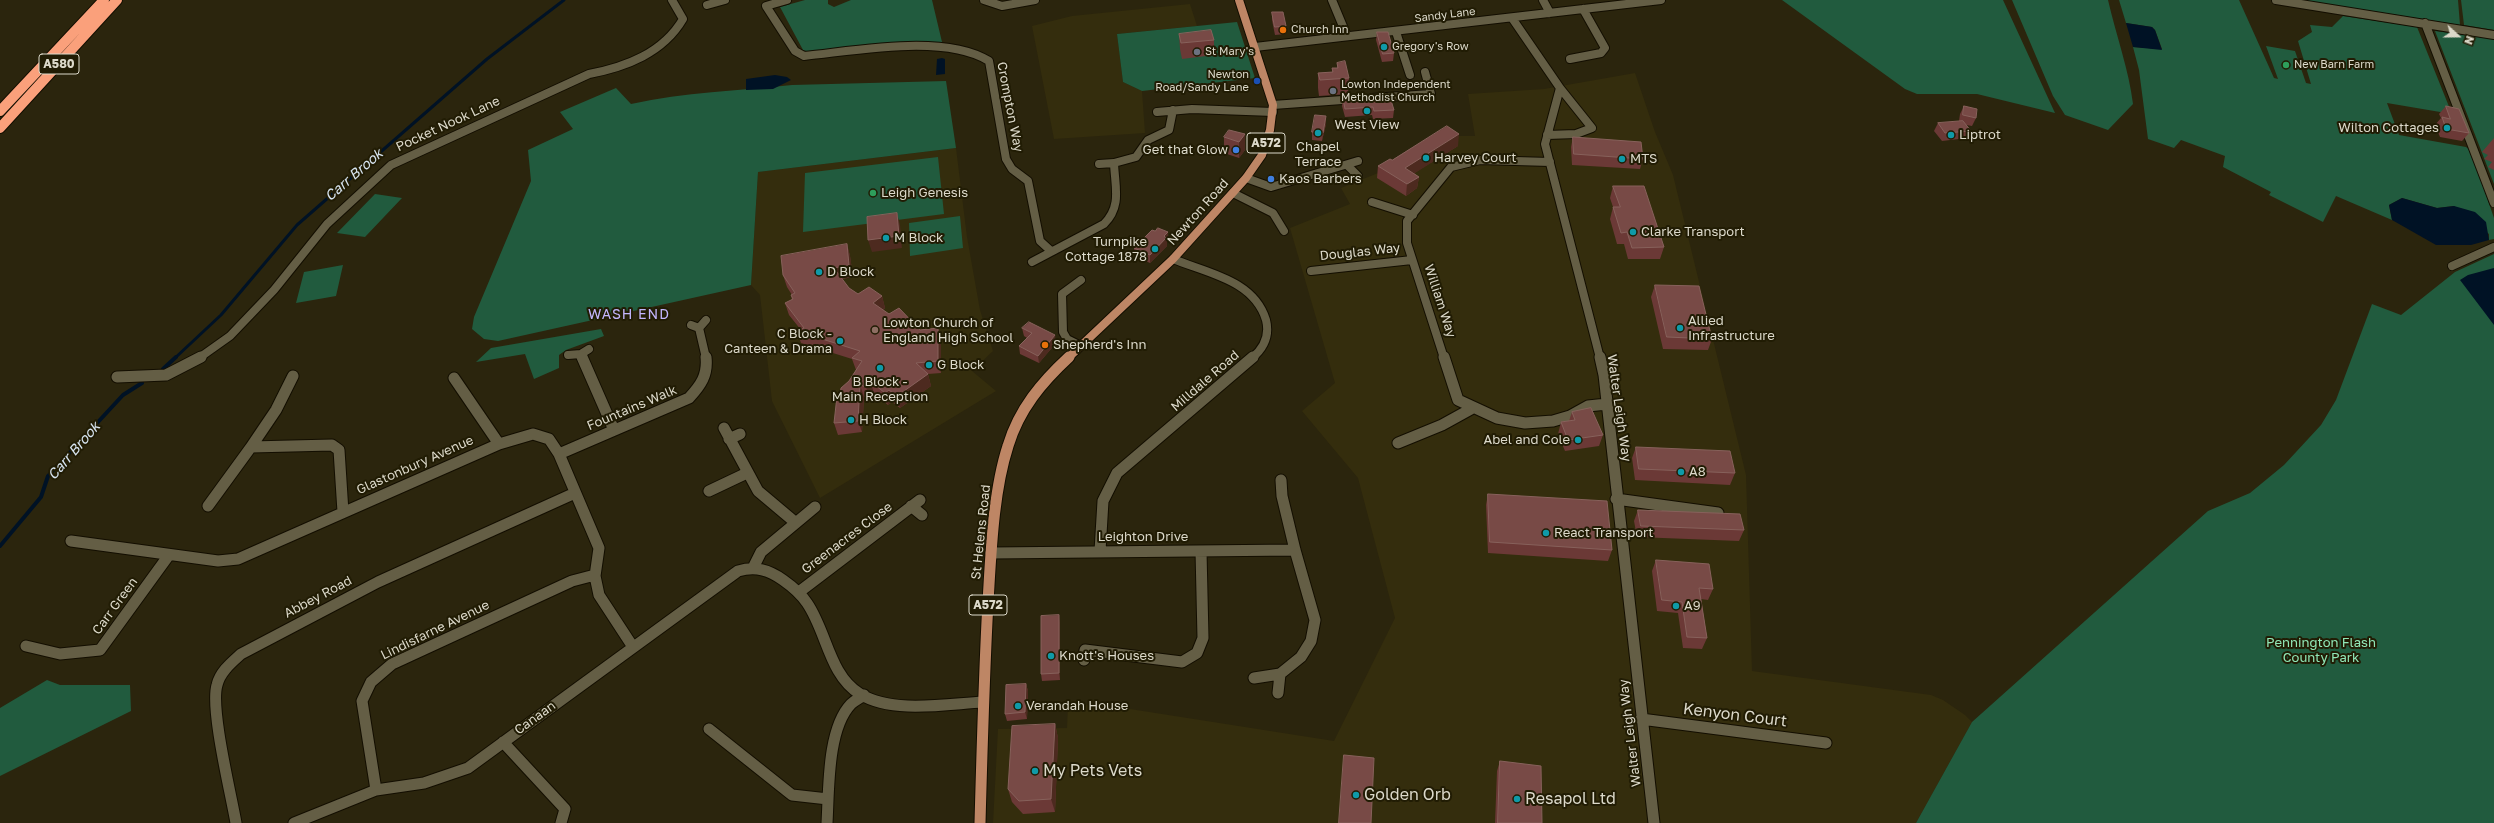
<!DOCTYPE html>
<html>
<head>
<meta charset="utf-8">
<style>
  body { margin:0 }
  #map { position:relative; width:2494px; height:823px; overflow:hidden; background:#2b250d; font-family:"Golos Text",sans-serif }
  canvas { display:block }
  .north { position:absolute; left:2438px; top:16px; width:40px; height:40px; -webkit-text-stroke:3px #211c04; paint-order:stroke; rotate:111deg; font-size:11px; font-weight:700; line-height:16px; text-align:center; color:#dcd9ca }
  .north::after { content:''; display:block; margin:auto; width:14px; height:18px; background:#dcd9ca; clip-path:polygon(50% 0,100% 100%,50% 72%,0 100%) }
</style>
</head>
<body>
<div id="map">
<canvas width="2494" height="823"></canvas>
<div class="north">N</div>
</div>
<script>
const c = document.querySelector('canvas').getContext('2d');
c.lineJoin = 'round';
function fill(path, color) {
  c.fillStyle = color;
  c.fill(path, 'evenodd');
}
function trace(path, color, width, dash) {
  c.strokeStyle = color;
  c.lineWidth = width;
  c.lineCap = dash ? 'butt' : 'round';
  c.setLineDash(dash || []);
  c.stroke(path);
}
function write(font, color, halo, rows, align = 'center') {
  c.font = font + ' "Golos Text",sans-serif';
  c.lineWidth = 4;
  c.setLineDash([]);
  c.textBaseline = 'middle';
  c.strokeStyle = halo;
  c.fillStyle = color;
  for (const [text, x, y, turn = 0] of rows) {
    c.save();
    c.translate(x, y);
    c.rotate((+turn || 0) * Math.PI / 180);
    c.textAlign = isNaN(turn) ? turn : align;
    if (halo) c.strokeText(text, 0, 0);
    c.fillText(text, 0, 0);
    c.restore();
  }
}
fill(new Path2D(`
  M1190,4L1197,26L1117,34L1123,82L1142,91L1145,133L1054,139L1032,26L1072,16Z
  M1635,73L1655,132L1673,175L1746,475L1752,671L1931,695L1943,700L1965,715L1972,722L1916,823H993L998,729L1067,728L1068,704L1111,706L1334,741L1395,618L1358,478L1302,411L1335,383L1290,228L1350,204L1341,188L1388,169L1441,136H1475L1468,94L1544,89Z
  M956,148L967,237L980,310L993,351L972,371L996,391L820,498L772,401L760,295L751,285L758,172Z`), '#342d0d');
fill(new Path2D(`
  M805,0H828V4L834,7L851,0H932L942,42L900,43L816,54L803,50L780,7Z
  M1782,0H2003L2055,113L1977,94H1917L1905,89Z
  M2012,0H2108C2116,35 2129,70 2133,104L2108,130L2065,115L2053,96Z
  M2119,0H2239L2274,78L2278,79L2266,46L2295,51L2306,83L2311,84L2298,41L2312,32L2310,25L2332,27L2343,16L2417,27L2452,114L2387,103L2399,135L2466,147L2471,151L2494,218V239L2489,240V234L2454,206L2437,208L2402,198L2389,205L2392,220L2336,196L2323,222L2269,195L2271,192L2223,167L2225,156L2181,140L2174,148L2148,139L2139,70L2133,47L2162,49L2155,30L2152,27L2126,23Z
  M2302,0H2458L2460,25Z
  M2461,0H2494V30L2464,25Z
  M1237,22L1255,78L1142,91L1123,82L1117,34Z
  M2435,31L2494,39V184Z
  M946,81L956,148L758,172L751,285L498,341L484,339L472,329L474,317L531,181L528,150L573,129L560,112L616,88L631,104C685,92 738,91 792,85Z
  M938,157L944,214L803,232L805,173Z
  M375,194L402,198L365,237L337,233Z
  M960,216L963,248L910,256L909,223Z
  M2494,254V823H1916L1972,722L2208,511L2250,493L2284,465L2321,425L2336,400L2372,304L2401,315L2455,272Z
  M343,265L336,296L296,303L304,272Z
  M601,329L604,336L566,350L559,355V368L534,379L525,354L476,362L491,348Z
  M47,680L60,685H130L131,711L0,776V708Z`), '#215b3e');
fill(new Path2D(`
  M2126,23L2152,27L2155,30L2162,50L2133,47Z
  M942,58L945,59V74L936,75L937,59Z
  M775,75L787,77L791,80L773,89L746,90V79Z
  M2402,198L2437,208L2454,206L2475,212L2486,222L2489,240L2471,245H2436L2392,220L2389,205Z
  M2494,268V325L2460,280L2468,275Z`), '#001225');
trace(new Path2D(`
  M175,358L221,315L297,225L487,59L564,0`), '#001225', 3);
trace(new Path2D(`
  M163,369L176,357
  M0,546L41,497L48,476L123,395L142,383`), '#001225', 4);
const minorFar1 = new Path2D(`
  M787,0L766,6L795,51L804,56C855,51 944,33 989,61L1006,159L1012,169L1028,181L1040,241L1051,251
  M984,0L1002,6L1035,0
  M1332,0L1347,36
  M1543,0L1550,13
  M2276,0L2494,35
  M707,5L725,0
  M1512,18L1560,88L1545,144L1600,358
  M2425,23L2494,203
  M1396,32L1410,75
  M1255,47L1661,0
  M1570,59L1601,53L1605,48L1583,9
  M1372,98L1431,94L1425,72
  M1273,105L1356,99
  M1157,112L1192,109L1273,112
  M1547,135L1576,134L1592,128L1560,88
  M1099,164L1114,163
  M1347,165L1358,176
  M1246,178L1271,187L1358,161
  M1233,193L1273,213L1284,231
  M1372,202L1413,215
  M1173,259C1207,273 1254,280 1266,320C1270,336 1264,348 1252,358
  M1032,262L1104,224C1122,206 1115,187 1114,163L1136,157L1148,140L1169,130L1173,110
  M2452,266L2494,247
  M1311,271L1412,260
  M691,325L699,328L706,320
  M699,328L706,358
  M1079,345L1067,339L1063,332L1062,294L1081,280
  M581,354L583,358
  M568,355L581,354L589,349
  M199,358L230,336L274,290L327,224L391,165L589,74C626,67 663,53 683,19L672,0
  M1444,358L1407,243V221L1451,167L1480,160L1550,162`);
const minor = new Path2D(`
  M582,357L614,430
  M1444,357L1458,400L1497,418L1525,423L1553,421L1570,416L1588,406L1607,404
  M1600,357L1604,375L1654,823
  M293,376L276,410L251,447L332,445L339,450L343,512
  M117,377L166,375L201,357
  M454,378L499,444
  M724,428L758,491L796,523
  M729,439L740,434
  M1398,443L1442,425L1471,409
  M559,454L689,398C701,385 708,375 706,357
  M709,491L747,473
  M1616,499L1718,513
  M208,506L251,447
  M911,506L922,515
  M71,541L218,561L238,559L499,444L533,434L549,439L559,454L599,548L595,576L599,595L633,647
  M1100,551L1103,501L1117,473L1253,357
  M991,553L1295,550
  M754,566L761,552L815,507
  M799,592L920,500
  M26,646L60,654L100,650L169,555
  M1084,660L1085,650L1182,662L1197,653L1203,638L1201,551
  M1254,678L1280,674L1301,657L1311,641L1315,620L1295,550L1282,496L1281,480
  M1278,693L1280,674
  M1641,719L1826,743
  M709,729L792,795L828,799
  M503,742L565,809L561,823
  M376,790L362,701L371,682L392,664L572,581L595,575
  M236,823C231,794 210,709 217,685C220,672 231,663 241,654L378,582L575,493
  M294,823L376,790L424,783L468,768L738,571C756,566 769,570 783,580C793,587 801,594 807,603C827,632 829,675 860,694C893,714 946,704 983,702
  M827,823C829,790 827,729 851,704C855,700 860,698 864,695`);
const majorFar1 = new Path2D(`
  M1068,358L1173,259L1246,178L1262,155L1270,130L1273,105L1239,0`);
const major = new Path2D(`
  M980,823C982,749 984,676 988,602C991,553 993,492 1008,446C1019,409 1042,382 1069,357`);
const highway = new Path2D(`
  M0,111L104,0
  M0,128L117,0`);
trace(minorFar1, '#130e00', 10);
trace(minor, '#130e00', 13);
trace(majorFar1, '#130e00', 10);
trace(major, '#130e00', 13);
trace(highway, '#130e00', 12);
trace(minorFar1, '#645e45', 8);
trace(minor, '#645e45', 11);
trace(majorFar1, '#be8665', 8);
trace(major, '#be8665', 11);
trace(highway, '#faa07b', 10);
fill(new Path2D(`
  M1272,12L1286,26L1285,34L1275,35L1272,20Z
  M1377,32L1394,53L1393,61L1382,62L1376,40Z
  M1179,34L1214,40V55L1182,59L1180,49Z
  M1337,63L1349,78L1348,94L1319,96L1318,88V73L1332,72V68H1337Z
  M1343,98L1394,110L1393,118L1373,119L1372,115L1345,117L1342,106Z
  M1964,106L1976,118L1972,126L1966,125L1971,131L1967,138L1942,141L1934,131L1938,123L1959,121L1960,114Z
  M2446,106L2469,133L2462,141L2440,137L2435,125L2441,118L2439,114Z
  M1326,124L1322,141L1312,140V132Z
  M1245,134V150L1239,158L1224,153V137Z
  M1573,137L1643,159L1640,169L1572,165L1571,147Z
  M2494,138V170L2488,167L2492,162L2484,159L2488,155L2482,152Z
  M1458,146L1414,173L1419,177L1417,188L1406,196L1377,178L1378,166L1392,160Z
  M1613,186L1664,247L1660,259H1628L1624,244H1617L1610,219L1613,207L1610,198Z
  M1168,240L1167,242V246L1150,263L1135,256L1134,248Z
  M847,244L850,256L853,277L842,279L849,288L858,294L882,296L885,308L883,310L889,314L920,330L938,328L941,340V373L928,374L931,386L900,408L892,402L888,405L874,393L870,399L864,397L862,432L838,435L834,423L840,395L856,370L852,359L801,343L797,331L801,330L789,315L785,303L792,300L791,295H792L787,287L783,275Z
  M1655,285L1712,339L1708,350L1663,349L1651,297Z
  M1022,328L1056,343L1039,363L1020,354L1019,346L1027,338L1024,336Z
  M1572,412L1603,435L1599,446L1565,451L1558,434L1561,422L1569,421Z
  M1636,447L1735,473L1730,485L1635,480L1632,458Z
  M1488,494L1612,550L1608,561L1488,553L1486,505Z
  M1638,510L1744,530L1739,541L1637,537L1634,521Z
  M1656,560L1713,589L1708,600L1701,599L1707,638L1702,649L1683,648L1678,613L1657,611L1652,571Z
  M1060,622V680L1042,681L1041,674Z
  M1026,684L1028,691L1027,719L1007,721L1005,714Z
  M1055,724L1058,738L1055,812L1023,814L1012,802L1008,789Z
  M1344,755L1371,823H1339Z
  M1500,761L1542,823H1495L1497,771Z`), '#6b3936');
fill(new Path2D(`
  M1326,116V124L1322,141L1323,133Z
  M1245,134V150L1239,158V142Z
  M1459,134L1458,146L1404,180L1405,168Z
  M1419,177L1417,188L1406,196L1407,184Z
  M897,213L900,225L902,248L872,252L868,240Z
  M1168,232V240L1167,242V246L1150,263V255L1164,236Z
  M847,244L850,256L853,277L838,279L834,268Z
  M882,296L885,308L876,314L873,303Z
  M938,328L941,340V373L938,361Z
  M1055,335L1056,343L1039,363L1038,356Z
  M928,374L931,386L900,408L897,396Z
  M870,381L874,393L870,399L866,387Z
  M860,385L864,397L862,432L858,421Z
  M889,390L892,402L888,405L885,393Z
  M1059,615L1060,622V680L1059,673Z
  M1026,684L1028,691L1027,719L1025,712Z
  M1055,724L1058,738L1055,812L1051,799Z`), '#4d2a1f');
const building = new Path2D(`
  M1272,12H1283L1286,26L1275,27Z
  M1211,30L1214,40L1181,43L1179,34Z
  M1377,32H1388L1394,53L1383,54Z
  M1345,61L1349,78L1320,80L1318,73L1333,72L1332,68H1338L1337,63Z
  M1390,97L1394,110L1374,111L1373,107L1345,109L1343,98Z
  M1964,106L1977,109L1976,118L1963,115Z
  M2446,106L2459,109L2469,133L2446,129L2442,117L2450,119Z
  M1315,115L1326,116L1323,133L1312,132Z
  M1963,121L1971,131L1945,133L1938,123Z
  M1447,126L1459,134L1405,168L1419,177L1407,184L1378,166L1390,159L1392,160Z
  M1229,130L1245,134L1239,142L1224,137Z
  M1573,137L1641,142L1643,159L1574,154Z
  M1613,186H1644L1664,247L1632,248L1627,232L1621,233L1613,207H1620Z
  M897,213L899,236L868,240L867,217Z
  M1158,228L1168,232L1164,236L1166,238L1150,255L1134,248L1152,230L1155,231Z
  M847,244L849,265L834,268L849,288L858,294L869,287L882,296L873,303L889,314L899,308L920,330L938,328V361L916,363L928,374L897,396L889,390L885,393L870,381L866,387L860,385L858,421L834,423L837,396L840,395L841,388L849,381L862,361L852,358L860,351L797,331L804,328L785,303L793,299L791,295L795,293L783,275L781,256Z
  M1655,285L1699,286L1712,339L1667,337Z
  M1029,322L1055,335L1038,356L1019,346L1032,333L1022,328Z
  M1591,408L1603,435L1568,440L1561,422L1575,420L1572,412Z
  M1636,447L1730,451L1735,473L1639,469Z
  M1488,494L1607,501L1612,550L1490,542Z
  M1638,510L1740,514L1744,530L1641,526Z
  M1656,560L1709,564L1713,589L1699,588L1707,638L1687,637L1682,602L1662,600Z
  M1059,615V673L1041,674V616Z
  M1026,684L1025,712L1005,714L1006,685Z
  M1055,724L1051,799L1019,801L1008,789L1012,726Z
  M1344,755L1374,758L1371,823H1339Z
  M1500,761L1541,766L1542,823H1498Z`);
fill(building, '#784a46');
trace(building, '#87615b', 1);
for (const [x, y, r, color] of [
  [1283,30,4,"#e8710a"],
  [1384,47,4,"#0f9aa8"],
  [1197,52,4,"#6b7280"],
  [2286,65,4,"#2e9e5b"],
  [1257,81,4,"#1a4fb4"],
  [1333,91,4,"#6b7280"],
  [1367,111,4,"#0f9aa8"],
  [2447,128,4,"#0f9aa8"],
  [1318,133,4,"#0f9aa8"],
  [1951,135,4,"#0f9aa8"],
  [1236,150,4,"#3f7fe0"],
  [1426,158,4,"#0f9aa8"],
  [1622,159,4,"#0f9aa8"],
  [1271,179,4,"#3f7fe0"],
  [873,193,4,"#2e9e5b"],
  [1633,232,4,"#0f9aa8"],
  [886,238,4,"#0f9aa8"],
  [1155,249,4,"#0f9aa8"],
  [819,272,4,"#0f9aa8"],
  [1680,328,4,"#0f9aa8"],
  [875,330,4,"#8d6e63"],
  [840,341,4,"#0f9aa8"],
  [1045,345,4,"#e8710a"],
  [929,365,4,"#0f9aa8"],
  [880,368,4,"#0f9aa8"],
  [851,420,4,"#0f9aa8"],
  [1578,440,4,"#0f9aa8"],
  [1681,472,4,"#0f9aa8"],
  [1546,533,4,"#0f9aa8"],
  [1676,606,4,"#0f9aa8"],
  [1051,656,4,"#0f9aa8"],
  [1018,706,4,"#0f9aa8"],
  [1035,771,4,"#0f9aa8"],
  [1356,795,4,"#0f9aa8"],
  [1517,799,4,"#0f9aa8"]
]) {
  const dot = new Path2D();
  dot.arc(x, y, r, 0, 2 * Math.PI);
  c.fillStyle = color;
  c.fill(dot);
  trace(dot, '#211c04', 1.5);
}
write('11px', '#dcd9ca', '#211c04', [
  ["Sandy Lane",1445,15,-7]
]);
write('11px', '#dcd9ca', '#211c04', [
  ["Church Inn",1291,30],
  ["Gregory's Row",1392,47],
  ["St Mary's",1205,52],
  ["New Barn Farm",2294,65],
  ["Newton",1249,75,"right"],
  ["Road/Sandy Lane",1249,88,"right"],
  ["Lowton Independent",1341,85],
  ["Methodist Church",1341,98]
], 'left');
for (const [x, y, w] of [
  [59,64,40],
  [1266,143,38],
  [988,605,38]
]) {
  const box = new Path2D();
  box.roundRect(x - w / 2, y - 10, w, 20, 3);
  c.fillStyle = '#211c04';
  c.fill(box);
  trace(box, '#dcd9ca', 1);
}
write('bold 12px', '#dcd9ca', null, [
  ["A580",59,64],
  ["A572",1266,143],
  ["A572",988,605]
]);
write('13px', '#dcd9ca', '#211c04', [
  ["Crompton Way",1010,107,79],
  ["Pocket Nook Lane",448,124,-25],
  ["Newton Road",1198,212,-48],
  ["Douglas Way",1360,252,-6],
  ["William Way",1440,301,72],
  ["Milldale Road",1205,381,-41],
  ["Fountains Walk",632,408,-23],
  ["Walter Leigh Way",1619,408,82],
  ["Glastonbury Avenue",415,465,-24],
  ["St Helens Road",981,532,-84],
  ["Leighton Drive",1143,537],
  ["Greenacres Close",847,538,-37],
  ["Abbey Road",318,597,-28],
  ["Carr Green",115,606,-54],
  ["Lindisfarne Avenue",435,630,-26],
  ["Canaan",535,718,-36],
  ["Walter Leigh Way",1630,733,-97]
]);
write('13px', '#dcd9ca', '#211c04', [
  ["West View",1367,125,"center"],
  ["Wilton Cottages",2439,128,"right"],
  ["Liptrot",1959,135],
  ["Chapel",1318,147,"center"],
  ["Terrace",1318,162,"center"],
  ["Get that Glow",1228,150,"right"],
  ["Harvey Court",1434,158],
  ["MTS",1630,159],
  ["Kaos Barbers",1279,179],
  ["Leigh Genesis",881,193],
  ["Clarke Transport",1641,232],
  ["M Block",894,238],
  ["Turnpike",1147,242,"right"],
  ["Cottage 1878",1147,257,"right"],
  ["D Block",827,272],
  ["Allied",1688,321],
  ["Infrastructure",1688,336],
  ["Lowton Church of",883,323],
  ["England High School",883,338],
  ["C Block -",832,334,"right"],
  ["Canteen & Drama",832,349,"right"],
  ["Shepherd's Inn",1053,345],
  ["G Block",937,365],
  ["B Block -",880,382,"center"],
  ["Main Reception",880,397,"center"],
  ["H Block",859,420],
  ["Abel and Cole",1570,440,"right"],
  ["A8",1689,472],
  ["React Transport",1554,533],
  ["A9",1684,606],
  ["Knott's Houses",1059,656],
  ["Verandah House",1026,706]
], 'left');
write('13px', '#90e7b7', '#211c04', [
  ["Pennington Flash",2321,643],
  ["County Park",2321,658]
]);
write('italic 14px', '#d8e5f1', '#211c04', [
  ["Carr Brook",354,175,-41],
  ["Carr Brook",74,451,-49]
]);
c.letterSpacing = '1px';
write('14px', '#c2b5fc', '#211c04', [
  ["WASH END",629,315]
]);
c.letterSpacing = '0px';
write('16px', '#dcd9ca', '#211c04', [
  ["Kenyon Court",1735,715,7]
]);
write('16px', '#dcd9ca', '#211c04', [
  ["My Pets Vets",1043,771],
  ["Golden Orb",1364,795],
  ["Resapol Ltd",1525,799]
], 'left');
</script>
</body>
</html>
